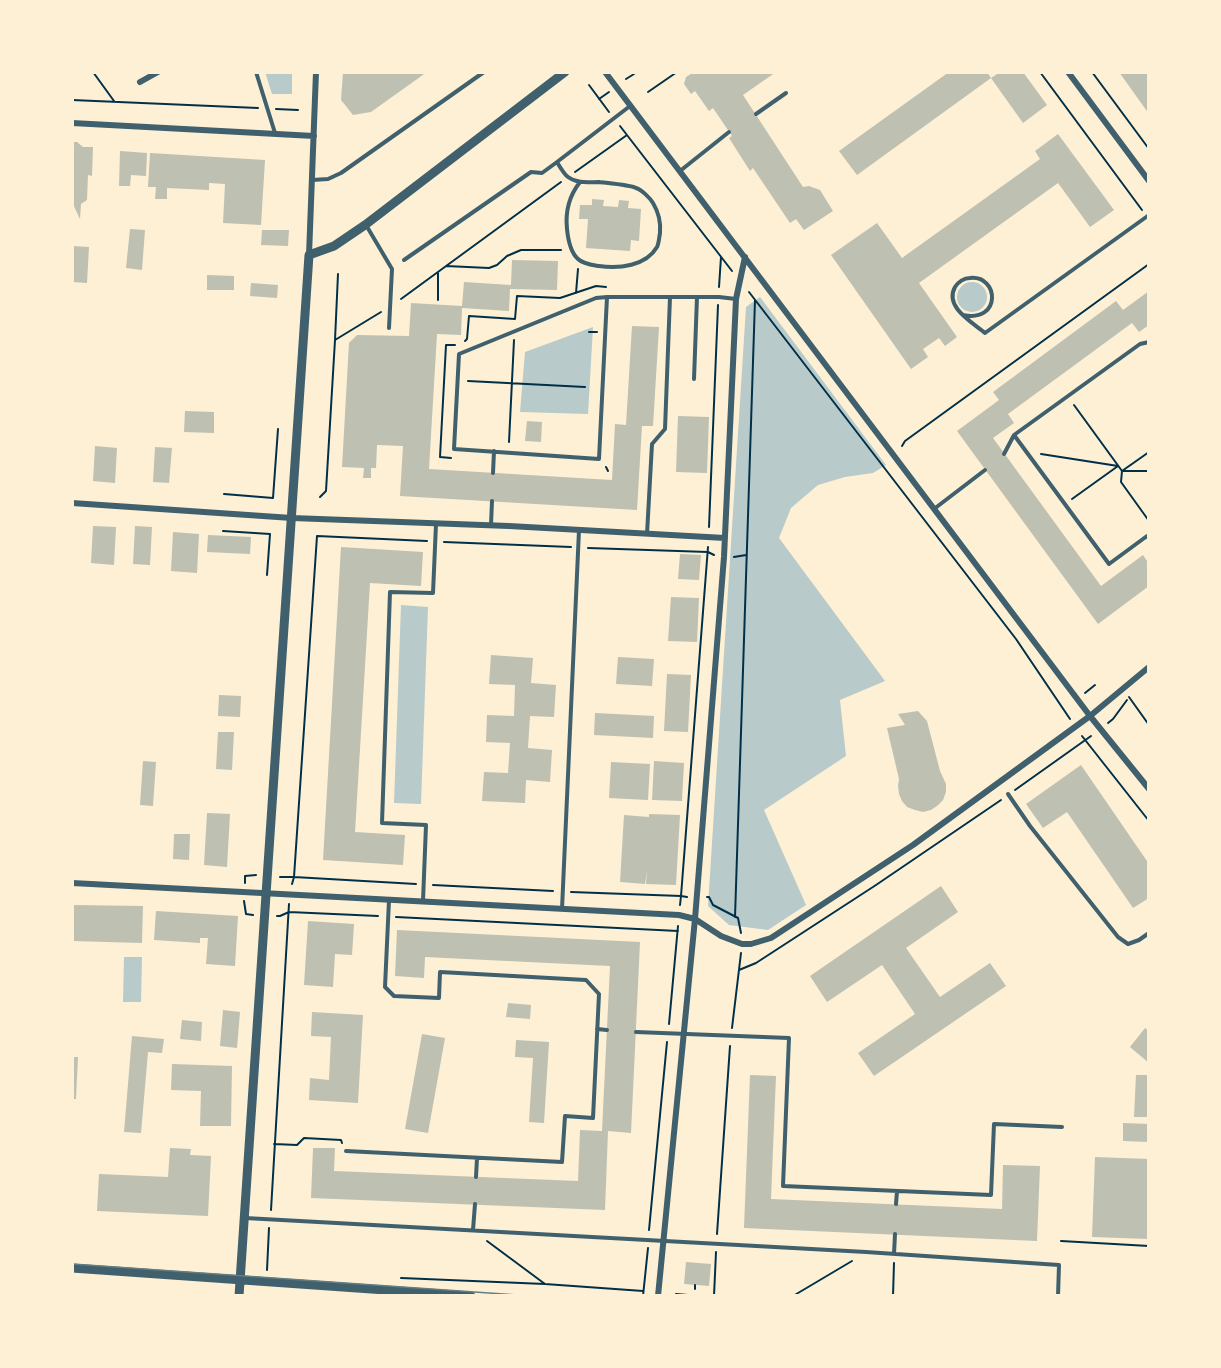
<!DOCTYPE html>
<html>
<head>
<meta charset="utf-8">
<style>
  body { margin:0 }
  #map { position:relative; width:1221px; height:1368px; overflow:hidden; background:#fdf0d5; font-family:Helvetica,sans-serif }
  canvas { display:block }
  .frame { position:absolute; inset:0; border:74px solid #fdf0d5; pointer-events:none }
</style>
</head>
<body>
<div id="map">
<canvas width="1221" height="1368"></canvas>
<div class="frame"></div>
</div>
<script>
const c = document.querySelector('canvas').getContext('2d');
c.lineJoin = 'round';
function fill(path, color) {
  c.fillStyle = color;
  c.fill(path, 'evenodd');
}
function trace(path, color, width, dash) {
  c.strokeStyle = color;
  c.lineWidth = width;
  c.lineCap = dash ? 'butt' : 'round';
  c.setLineDash(dash || []);
  c.stroke(path);
}
fill(new Path2D(`
  M265,72H292V94H272Z
  M957 297a15 15 0 1 1 30 0a15 15 0 1 1-30 0Z
  M760,297L886,465L873,473L845,477L818,485L791,508L779,538L885,681L840,700L846,756L764,810L806,905L768,930L729,925L708,906L746,307Z
  M593,327L588,414L520,412L525,352Z
  M401,605L428,607L421,804L394,803Z
  M124,957H142L141,1002H123Z`), '#b9caca');
fill(new Path2D(`
  M343,72H427L371,112L353,115L341,100Z
  M694,72H697L699,74L702,72H776L743,95L803,187L809,186L820,190L833,211L804,230L796,219L790,223L753,168L750,171L729,138L732,136L713,108L709,111L695,91L691,94L684,84L686,77Z
  M949,72H987L991,78L857,175L839,151Z
  M1000,72H1023L1047,105L1023,123L991,78Z
  M1119,72H1149V114Z
  M1058,134L1114,210L1090,227L1058,183L919,283L957,337L945,346L939,338L923,349L928,357L911,369L831,255L877,223L902,258L1040,159L1035,151Z
  M72,142H77L83,147H93L92,176L88,175L87,200L81,204L80,219L72,202Z
  M120,151L147,153L146,176L131,175L130,186H119Z
  M150,153L265,160L261,225L223,223L225,184L209,183V190L167,188V199H155L156,187H148Z
  M592,199L604,200L603,206L618,207L619,200L629,201L628,208L641,209L639,241L631,240L630,251L586,248L588,219H579L580,205H592Z
  M130,229L145,230L142,270L126,268Z
  M262,230H289L288,246L261,245Z
  M72,246L89,247L87,283L72,282Z
  M512,260L558,261L557,290L510,289L509,311L462,308L461,335L437,334L429,469L612,480L615,424L626,425L632,326L659,327L653,426H642L637,510L400,496L403,446L377,445L376,468H371V478H363L364,468L342,467L349,343L357,335L409,336L411,303L462,306L464,282L511,285Z
  M207,275L234,276V290H207Z
  M251,283L278,285L277,298L250,296Z
  M1149,291V325L1139,332L1132,323L1008,414L1014,423L993,438L1101,586L1143,555L1149,564V586L1098,624L957,431L999,400L993,392L1116,301L1123,310Z
  M185,411L214,412V433L184,432Z
  M678,416L709,417L707,473L676,472Z
  M527,421L542,422L541,442L525,441Z
  M95,446L117,448L115,483L93,481Z
  M155,447L172,448L169,483L153,482Z
  M93,526L116,527L114,565L91,563Z
  M135,526L152,527L150,565L133,564Z
  M173,532L199,534L197,573L171,571Z
  M208,535L251,537L250,554L207,552Z
  M341,547L423,552L421,586L370,583L355,832L405,835L403,865L323,860Z
  M680,554L701,555L699,580L678,579Z
  M671,597L699,598L697,642L668,641Z
  M491,655L533,658L531,683L556,685L554,717L530,716L528,748L552,750L550,782L526,780L525,803L482,801L484,772L508,773L510,743L486,742L487,715L514,716L515,685L489,684Z
  M618,657L654,659L652,686L616,684Z
  M667,674L691,675L688,732L664,731Z
  M219,695L241,696L240,717L218,716Z
  M918,711L927,721L940,771L946,784V792L943,800L937,806L931,810L923,812L915,810L907,807L902,801L899,794L898,786L899,779L887,728L905,725L898,714Z
  M595,713L654,716L653,738L594,735Z
  M218,732H234L232,770L216,769Z
  M143,761L156,762L153,806L140,805Z
  M654,761L684,763L682,801L652,800Z
  M611,762L650,764L648,800L609,798Z
  M1081,765L1149,864V898L1133,908L1067,812L1043,828L1026,804Z
  M207,813L230,814L227,867L204,865Z
  M649,814L680,815L676,885L646,884L647,871L645,884L620,882L624,815L649,817Z
  M174,834H190L189,860L173,859Z
  M941,886L958,912L906,948L940,997L990,963L1006,986L874,1076L858,1053L915,1014L882,965L827,1002L810,976Z
  M72,905L143,906L142,943L72,941Z
  M156,911L238,916L235,966L206,964L208,938H200V943L154,940Z
  M308,921L354,924L352,955L335,954L333,987L304,985Z
  M397,930L640,942L631,1133L608,1131L605,1210L311,1198L313,1148H335L334,1171L578,1181L580,1130L602,1131L610,966L425,957L424,978L395,976Z
  M508,1003L531,1005L530,1019L506,1017Z
  M223,1010L240,1012L237,1048L220,1046Z
  M312,1012L363,1015L358,1103L309,1100L310,1078L329,1080L331,1037L311,1036Z
  M182,1020L202,1022L201,1041L180,1039Z
  M1145,1028L1149,1031V1063L1130,1047Z
  M422,1034L445,1038L428,1133L405,1129Z
  M132,1036L164,1039L162,1053L148,1052L141,1133L124,1132Z
  M516,1040L549,1042L544,1123L529,1122L533,1058L515,1057Z
  M72,1057H78L76,1099H72Z
  M172,1064L232,1066L231,1126H200L201,1091L171,1090Z
  M750,1075L776,1076L771,1199L1002,1209L1003,1165L1040,1166L1037,1241L744,1228Z
  M1136,1075H1149V1117H1134Z
  M1123,1123L1149,1124V1142L1123,1141Z
  M170,1148L191,1149L190,1155L211,1156L208,1216L97,1211L99,1174L168,1177Z
  M1095,1157L1149,1159V1239L1092,1237Z
  M686,1262L711,1264L709,1286L684,1284Z`), '#bec0b2');
trace(new Path2D(`
  M93,72L114,101
  M1040,72L1142,210
  M1092,72L1149,149
  M626,79L634,74
  M589,85L609,112
  M648,92L677,72
  M599,99L609,92
  M72,100L258,108
  M276,109L298,110
  M620,126L732,271
  M575,172L627,135
  M446,266L489,268L497,265L507,256L521,250H561
  M719,287L721,257
  M749,292L1016,639L1070,719
  M576,293L578,269
  M401,299L561,182
  M438,300V273
  M589,332H597
  M335,340L338,274
  M465,341L467,339L469,316L515,319L517,296L560,298L596,286L606,287
  M468,381L585,387
  M1074,405L1122,471L1121,482L1149,521
  M509,442L514,340
  M902,446L905,441L1149,264
  M1041,454L1118,466
  M451,458L440,457L446,345H455
  M606,467L608,471
  M1122,471L1149,452
  M1122,471H1149
  M224,494L273,498L278,429
  M320,497L326,491L335,340L381,312
  M1072,499L1118,466
  M709,527L718,305
  M223,531L270,534L267,575
  M444,542L571,547
  M588,548L708,552L714,555
  M734,557L746,555
  M1085,693L1095,685
  M1129,697L1149,725
  M1108,723L1113,719L1127,700
  M1082,736L1149,821
  M1015,790L1091,736
  M280,877H294L292,884
  M245,883V876L256,875
  M416,884L294,877L317,536L427,541
  M433,885L553,891
  M571,892L681,896L708,547
  M707,897H709L713,905L738,918L741,933
  M244,901L246,914L253,915
  M680,905L681,896L687,897
  M277,916H280L289,912L378,916
  M396,917L678,931
  M735,917L755,300
  M739,970L756,963L876,885L1001,800
  M669,1024L678,926
  M732,1028L741,953
  M274,1144L297,1145L304,1138L341,1140L342,1143
  M271,1210L289,904
  M649,1230L667,1042
  M717,1234L730,1046
  M487,1241L545,1284
  M1061,1241L1149,1246
  M267,1270L269,1228
  M401,1278L545,1284L643,1291
  M695,1285V1289
  M676,1294L700,1296
  M643,1296L648,1248
  M714,1296L716,1252
  M793,1296L852,1261
  M893,1296L894,1263`), '#003049', 2);
trace(new Path2D(`
  M256,72L275,133
  M756,114L786,93
  M557,162C560,167 564,174 568,177C577,184 589,182 599,182C606,183 630,185 636,188C642,190 650,198 653,203C659,213 661,222 660,233C659,238 659,243 657,247C646,266 619,269 599,266C593,265 583,264 578,259C570,252 568,239 567,229C565,211 569,196 580,182
  M680,171L729,132
  M312,180L328,179L341,173L484,72
  M366,225L392,269L389,328
  M404,260L531,172L542,173L557,162L630,106
  M607,297L599,459L454,449L459,354L596,298L607,297H719L736,299
  M963,315C1002,323 999,275 970,278C964,278 958,282 955,287C944,307 972,322 985,333L1149,215
  M694,379L697,297
  M1014,435L1109,564L1147,536L1149,539
  M1004,454L1014,435L1140,344L1149,342
  M493,473L494,451
  M934,509L985,470
  M491,525L492,501
  M647,534L652,444L665,429L670,297
  M1008,794L1030,826L1118,937L1128,944L1139,940L1149,933
  M423,901L426,825L382,823L390,592L433,593L436,524
  M562,909L579,530
  M597,1029L607,1030
  M636,1032L789,1038L783,1186L991,1195L994,1124L1062,1127
  M346,1151L562,1162L565,1116L593,1118L599,994L586,980L440,972L439,998L394,996L385,987L389,900
  M476,1177L477,1158
  M896,1204L897,1191
  M245,1218L866,1252L1059,1265L1058,1296
  M473,1230L475,1204
  M894,1254L895,1234`), '#3f606c', 4);
trace(new Path2D(`
  M605,72L1090,716L1149,789
  M1068,72L1149,181
  M140,82L158,72
  M72,123L314,136
  M309,255L316,72
  M72,503L292,518L509,526L725,538
  M72,883L679,915L695,919L721,936L742,944H751L771,938L913,845L1090,716L1149,667
  M658,1296L695,919L724,557L736,299L745,257`), '#3f606c', 6);
trace(new Path2D(`
  M72,1268L471,1296
  M239,1296L309,255L334,246L365,225L565,72`), '#3f606c', 9);
trace(new Path2D(`
  M72,1264L532,1296`), '#657d81', 1.5);
</script>
</body>
</html>
